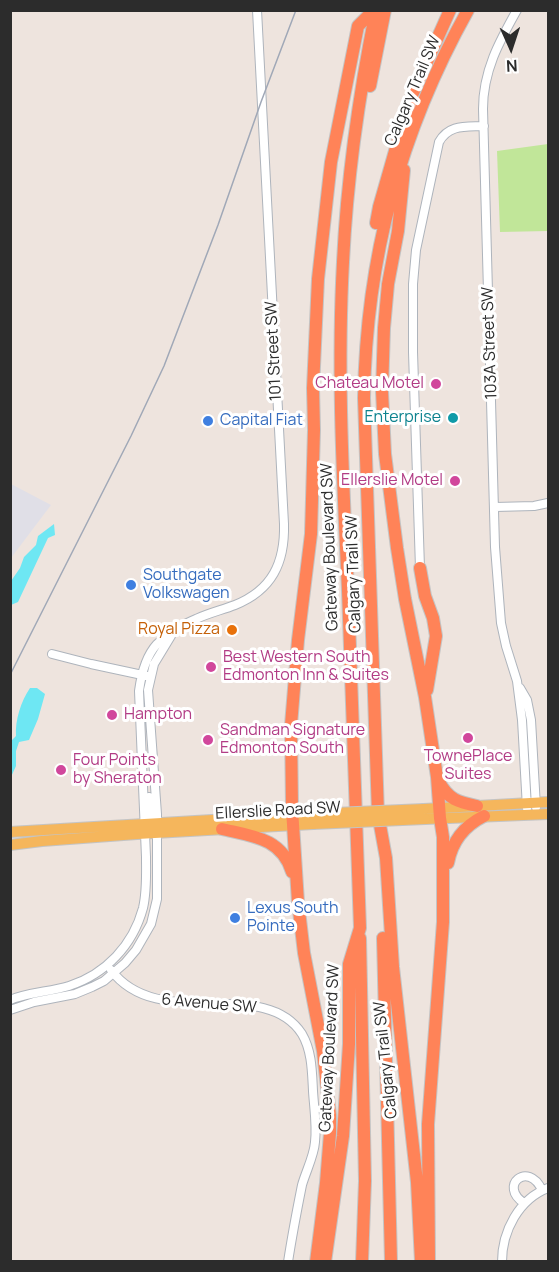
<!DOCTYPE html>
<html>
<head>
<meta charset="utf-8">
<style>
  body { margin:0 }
  #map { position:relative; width:559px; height:1272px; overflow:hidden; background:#eee4de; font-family:Manrope,sans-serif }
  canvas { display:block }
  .frame { position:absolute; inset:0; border:12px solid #2c2c2c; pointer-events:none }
  .north { position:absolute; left:481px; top:18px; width:60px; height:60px; -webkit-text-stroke:4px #fff; paint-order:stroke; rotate:177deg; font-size:16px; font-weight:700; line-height:24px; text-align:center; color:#2c2c2c }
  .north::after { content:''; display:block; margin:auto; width:21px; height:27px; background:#2c2c2c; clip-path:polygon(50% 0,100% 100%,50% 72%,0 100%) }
</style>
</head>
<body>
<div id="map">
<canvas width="559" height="1272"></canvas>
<div class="frame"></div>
<div class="north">N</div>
</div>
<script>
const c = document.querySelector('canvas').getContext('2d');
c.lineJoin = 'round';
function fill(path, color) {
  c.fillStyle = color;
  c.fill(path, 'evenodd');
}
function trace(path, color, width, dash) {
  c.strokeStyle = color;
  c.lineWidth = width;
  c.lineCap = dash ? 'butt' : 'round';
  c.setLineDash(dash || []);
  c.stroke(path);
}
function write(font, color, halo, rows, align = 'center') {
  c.font = font + ' Manrope,sans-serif';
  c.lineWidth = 6;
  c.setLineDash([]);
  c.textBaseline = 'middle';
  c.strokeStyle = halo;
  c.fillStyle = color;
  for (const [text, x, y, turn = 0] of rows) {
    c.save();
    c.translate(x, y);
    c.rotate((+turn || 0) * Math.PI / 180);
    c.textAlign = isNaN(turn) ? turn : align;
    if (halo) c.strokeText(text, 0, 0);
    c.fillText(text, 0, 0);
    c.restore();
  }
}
fill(new Path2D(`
  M11,484L51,505L11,558Z`), '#e0dfe7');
fill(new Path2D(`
  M548,144V231L500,232L497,151Z`), '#c1e699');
fill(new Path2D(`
  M54,524L55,535L48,538L18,602L11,605V581L20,568L24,557L36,545L38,536Z
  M30,688H37L45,694L38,719L29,740L19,742L16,751V766L11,777V741L16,736C15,720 21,701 30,688Z`), '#6ee7f3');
const minor = new Path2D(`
  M517,10C499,42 483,71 483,109L495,547L501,623L506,646L517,681L522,720L527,808
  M495,507L534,506L548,503
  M420,568L413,352V284L416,250L439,142C449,124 466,127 484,126
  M52,654L91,664L147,676
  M520,688L527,700L531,720L536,807
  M149,797L153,829
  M111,970C158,1033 264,975 302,1034C312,1051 312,1072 313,1091C314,1108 317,1125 315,1142C314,1156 306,1171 302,1185C297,1210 292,1236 288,1262
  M10,1000C29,992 50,992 69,986C106,974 133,945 143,908C147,891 146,874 146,857L139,691C141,676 146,656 157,644C165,636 185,623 196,619C209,613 222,610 235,605C272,590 285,563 284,524L257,10
  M10,1010L34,1002L75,994L92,987L104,981L125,963L136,950L151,924L157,899V814L148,690L154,664L171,636
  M524,1203C498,1186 528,1160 542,1190
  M502,1262C502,1231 519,1199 548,1188`);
const major = new Path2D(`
  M424,809L548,802
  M425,819L548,814
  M10,832L313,814
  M10,845L42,841L137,834L313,824`);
const highway = new Path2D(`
  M370,86L385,10
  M404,170L398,231L388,284L384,328L382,391L385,454L397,548L405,599L425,697L437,777L440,818L443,837V922L428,1124L429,1262
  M376,223L379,207L395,151L412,95L450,10
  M420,568L425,596L433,618L436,636L427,690
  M439,782C449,800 458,802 477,806
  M222,829C252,836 282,838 292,872
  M448,863C452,841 464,826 484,816
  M360,938L365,1181L362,1262
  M383,938L391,1262
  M316,1262L326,1183L330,1133V1115L323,1051L304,953L298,902L292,809L291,725L298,640L311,534L314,430L313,388L318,279L331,162L358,26L374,10
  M325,1262L343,1136L349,1044V964L360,928C356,816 352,703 348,591C343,481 337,372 343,262C347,178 359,94 376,10
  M421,1262L417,1182L393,967L386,858L378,814L364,398C366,258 400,132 468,10`);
trace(minor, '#aeb4bc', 10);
trace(major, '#c4c4c4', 12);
trace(highway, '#c4c4c4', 14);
trace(minor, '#fff', 8);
trace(major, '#f5b65c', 10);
trace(highway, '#ff8358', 12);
trace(new Path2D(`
  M10,675L131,436L164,366L218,225L261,102L296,10`), '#a0a8b7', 1.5);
const majorBridge = new Path2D(`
  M313,814L424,809
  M313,824L425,819`);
trace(majorBridge, '#c4c4c4', 12, []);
trace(majorBridge, '#f5b65c', 10);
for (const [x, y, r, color] of [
  [436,384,6,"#d1479c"],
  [453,418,6,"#0f9aa8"],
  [208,421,6,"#3f7fe0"],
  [455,481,6,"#d1479c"],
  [131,585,6,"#3f7fe0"],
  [232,630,6,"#e8710a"],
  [211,667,6,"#d1479c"],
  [112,715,6,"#d1479c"],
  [468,738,6,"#d1479c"],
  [208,740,6,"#d1479c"],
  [61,770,6,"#d1479c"],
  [235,918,6,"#3f7fe0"]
]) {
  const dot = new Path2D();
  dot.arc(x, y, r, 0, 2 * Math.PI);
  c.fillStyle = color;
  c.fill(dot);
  trace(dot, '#fff', 2);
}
write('16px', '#2c2c2c', '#fff', [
  ["Calgary Trail SW",413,91,-67],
  ["103A Street SW",490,343,-92],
  ["101 Street SW",274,351,-93],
  ["Gateway Boulevard SW",330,547,-92],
  ["Calgary Trail SW",354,574,-92],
  ["Ellerslie Road SW",278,811,-3],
  ["6 Avenue SW",209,1004,5],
  ["Gateway Boulevard SW",330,1048,-87],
  ["Calgary Trail SW",386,1060,-96]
]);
write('16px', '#b23c85', '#fff', [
  ["Chateau Motel",424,384,"right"],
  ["Ellerslie Motel",443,481,"right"],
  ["Best Western South",223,658],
  ["Edmonton Inn & Suites",223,676],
  ["Hampton",124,715],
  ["Sandman Signature",220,731],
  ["Edmonton South",220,749],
  ["TownePlace",468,757,"center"],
  ["Suites",468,775,"center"],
  ["Four Points",73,761],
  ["by Sheraton",73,779]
], 'left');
write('16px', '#0d838f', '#fff', [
  ["Enterprise",441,418]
], 'right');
write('16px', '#366cbe', '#fff', [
  ["Capital Fiat",220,421],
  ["Southgate",143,576],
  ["Volkswagen",143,594],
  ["Lexus South",247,909],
  ["Pointe",247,927]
], 'left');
write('16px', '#c56008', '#fff', [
  ["Royal Pizza",220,630]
], 'right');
</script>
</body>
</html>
